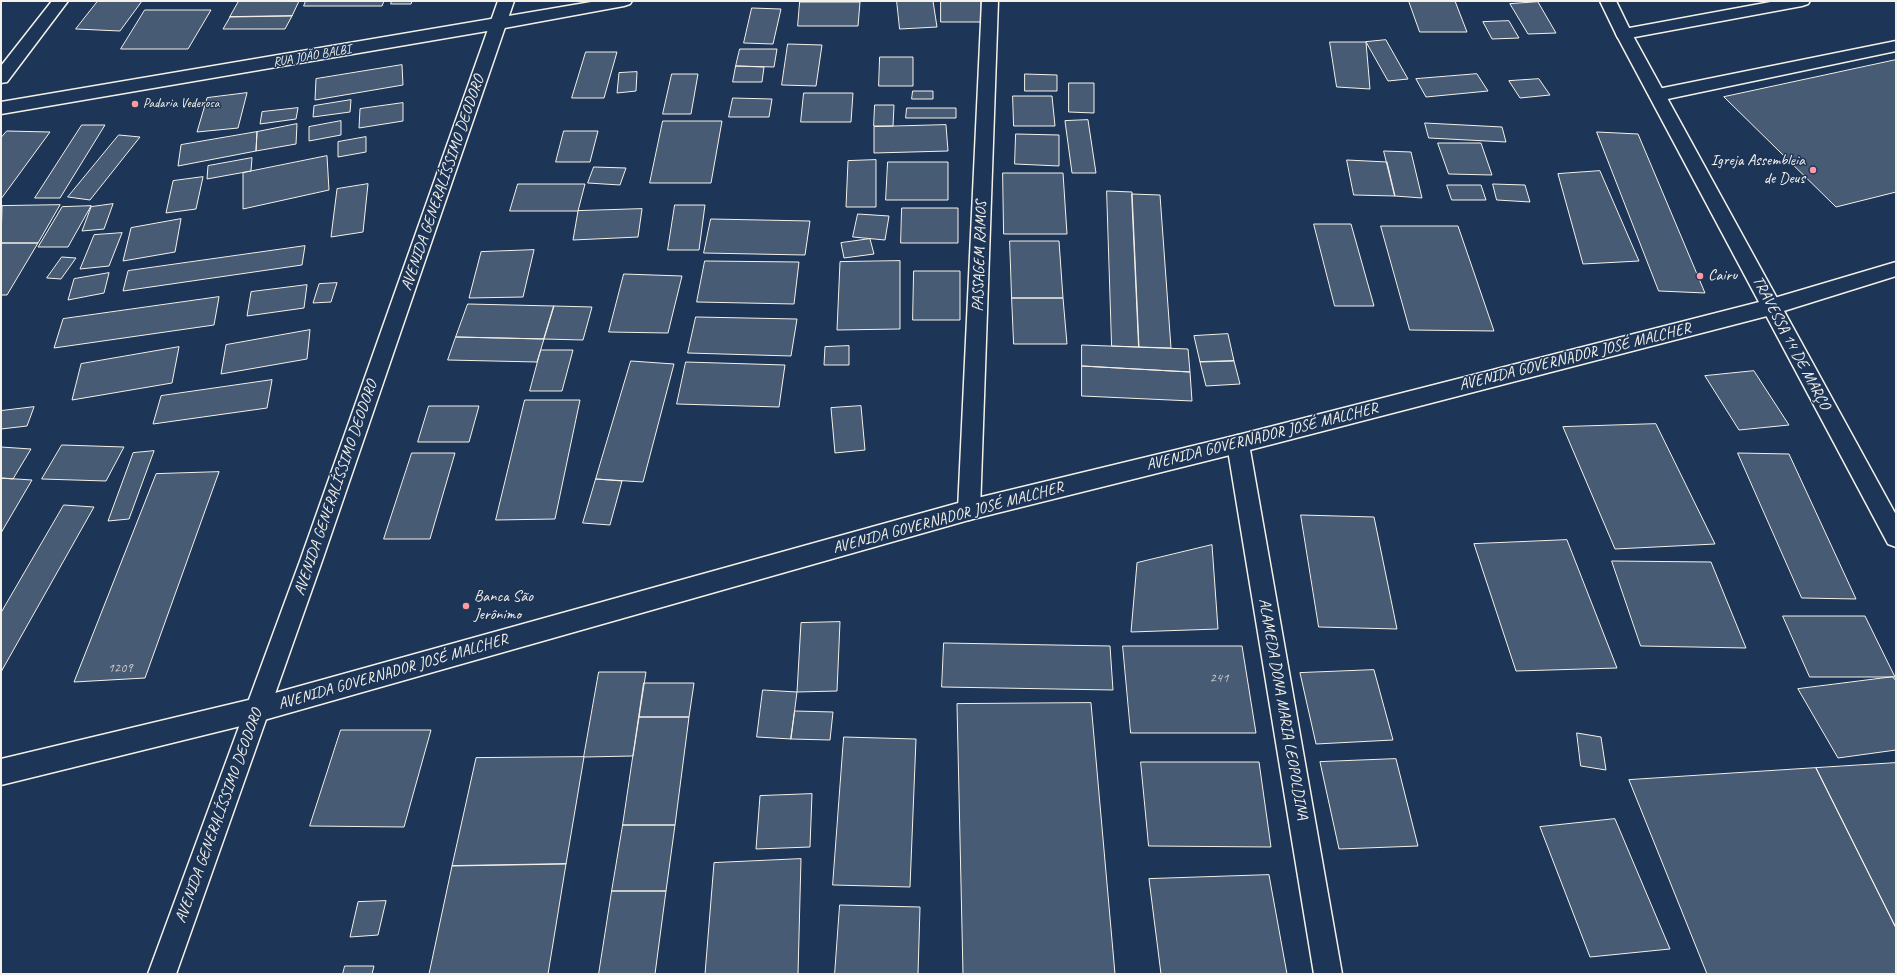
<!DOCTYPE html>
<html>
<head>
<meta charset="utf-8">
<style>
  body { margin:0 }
  #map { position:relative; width:1897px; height:975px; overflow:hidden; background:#1d3557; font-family:Caveat,sans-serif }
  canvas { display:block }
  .frame { position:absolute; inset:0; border:2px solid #f4f1e8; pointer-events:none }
</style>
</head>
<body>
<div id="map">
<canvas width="1897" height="975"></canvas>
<div class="frame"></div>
</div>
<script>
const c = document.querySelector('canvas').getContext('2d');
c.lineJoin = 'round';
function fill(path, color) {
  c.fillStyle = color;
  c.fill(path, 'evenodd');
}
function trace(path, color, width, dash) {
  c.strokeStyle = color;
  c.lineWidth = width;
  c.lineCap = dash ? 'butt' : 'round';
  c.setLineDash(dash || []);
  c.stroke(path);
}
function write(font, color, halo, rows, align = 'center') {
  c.font = font + ' Caveat,sans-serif';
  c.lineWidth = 3;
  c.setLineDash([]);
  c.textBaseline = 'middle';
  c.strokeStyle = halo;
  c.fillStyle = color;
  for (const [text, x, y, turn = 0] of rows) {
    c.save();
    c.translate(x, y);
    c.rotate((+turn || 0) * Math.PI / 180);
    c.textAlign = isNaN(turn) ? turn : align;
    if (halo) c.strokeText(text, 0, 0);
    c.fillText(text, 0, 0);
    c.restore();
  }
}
const building = new Path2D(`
  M98,1H142L120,31L76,29Z
  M239,1H299L292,16L230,17Z
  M306,1H384L382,6H304Z
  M392,1H412L411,4H391Z
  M897,1H933L937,27L900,29Z
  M941,1H981V22H941Z
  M1409,1H1455L1467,32H1420Z
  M800,2H860L858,26H798Z
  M1538,2L1556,33L1528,34L1510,4Z
  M752,8L781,9L773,44L744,43Z
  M145,10H211L188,49H121Z
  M292,16L285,29H223L230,17Z
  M1509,21L1519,38L1492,39L1483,22Z
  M1386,40L1408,79L1388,81L1366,42Z
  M1330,42H1366L1370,89L1337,87Z
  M788,44L822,45L816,86L782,85Z
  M740,49H777L774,67L736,66Z
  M586,52H617L604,98H572Z
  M880,57H913V86H879Z
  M1896,60V192L1836,207L1724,97Z
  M402,65L403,85L315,100L316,79Z
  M736,66L764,67L762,82H733Z
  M637,72L636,91L617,93L619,73Z
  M672,74H698L691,114H663Z
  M1025,74L1057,75V91H1025Z
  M1477,74L1488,91L1426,97L1416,79Z
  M1539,79L1550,95L1520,98L1509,81Z
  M1069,83H1094V113L1069,112Z
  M913,91H933V99H912Z
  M247,93L238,128L197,132L207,98Z
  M804,93H853L851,122H801Z
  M1013,96H1052L1055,126H1014Z
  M733,98L772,99L769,117H729Z
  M351,100L350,112L313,117L314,106Z
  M403,103V121L359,128L360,109Z
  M875,105H894L893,126H874Z
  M298,108L296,119L260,124L262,112Z
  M907,108H956V118H906Z
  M1088,120L1096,173H1072L1065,121Z
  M341,121V135L309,141V127Z
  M663,121H722L711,183H650Z
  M1425,123L1502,127L1506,142L1429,138Z
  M297,124L296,144L256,151L257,132Z
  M82,125H105L60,198H35Z
  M946,125L948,151L874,153V127Z
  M7,131L50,132L1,199V138Z
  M564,131H598L590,162H556Z
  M257,132L256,151L178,166L181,145Z
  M1597,132L1638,134L1705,293L1659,291Z
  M1016,134L1059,135V166L1015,164Z
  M119,135L140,137L90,200L68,197Z
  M366,137V152L338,157V142Z
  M1438,143H1481L1492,175L1449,174Z
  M1384,151L1411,152L1422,198L1395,196Z
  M327,156L329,190L243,209V173Z
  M252,158L251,171L207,179L208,166Z
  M876,160V207H846L848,161Z
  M1347,160L1387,162L1395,196L1354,195Z
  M888,162H948V200H886Z
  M594,167L626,168L620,185L588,183Z
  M1600,171L1639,261L1583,264L1558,174Z
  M1003,173H1063L1067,234H1004Z
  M203,177L196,209L166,213L173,181Z
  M368,184L363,232L331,237L337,189Z
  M518,184H585L578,211H510Z
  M1493,184L1525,185L1530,202L1497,200Z
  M1447,185H1481L1486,200H1452Z
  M1107,191L1132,192L1139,347L1112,346Z
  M1132,194L1160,195L1171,348L1139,347Z
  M113,204L104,229L82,231L91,207Z
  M60,205L38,243H1L2,206Z
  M675,205H705L699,250H668Z
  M91,206L68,247H38L62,207Z
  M902,208H958V243H901Z
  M642,209L638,237L573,240L578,211Z
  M858,214L889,216L885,240L853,237Z
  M181,219L175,252L123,261L131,228Z
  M711,219L810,221L805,255L704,253Z
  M1314,224H1351L1374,306H1335Z
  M1381,226H1458L1494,331L1410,330Z
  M122,233L109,266L80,269L94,235Z
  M870,239L874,254L844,258L841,243Z
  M1010,241H1059L1063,298H1012Z
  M1,243H38L7,295H1Z
  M305,246L302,265L123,291L128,271Z
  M534,250L523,297L469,298L481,252Z
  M62,257L76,258L61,279L47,278Z
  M705,261L799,262L794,304L697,302Z
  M900,261V329L837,330L840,262Z
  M914,271H960V320H913Z
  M109,273L104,293L68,300L74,279Z
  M624,274L682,276L668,333L609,332Z
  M337,283L331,302L313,303L319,284Z
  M307,285L304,308L247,316L251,292Z
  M219,297L214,325L54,348L63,319Z
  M1012,298H1063L1067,344H1014Z
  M468,304L554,306L544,339L456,337Z
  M554,306L592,307L583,340L544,339Z
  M696,317L797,319L791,356L688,353Z
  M310,330L307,359L221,374L226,345Z
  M1228,334L1234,361L1200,362L1194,336Z
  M456,337L544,339L537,362L448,360Z
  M1082,345L1188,349L1190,372L1082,366Z
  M849,346V365H824L825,347Z
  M179,347L172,383L72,400L81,364Z
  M541,350H573L562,391H530Z
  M631,361L674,364L643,482L596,479Z
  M1234,361L1240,384L1206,386L1200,362Z
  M686,362L785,365L779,407L677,404Z
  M1082,366L1190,372L1192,401L1082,396Z
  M1754,371L1789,425L1739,430L1705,376Z
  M272,380L267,408L153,424L161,396Z
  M525,400H580L555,519L496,520Z
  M429,406H479L469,442H418Z
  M861,406L865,450L835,453L831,408Z
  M34,407L27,426L1,429V411Z
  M1656,424L1715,544L1615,549L1563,427Z
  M62,445L124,447L106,481L42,479Z
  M1,447L31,449L13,479L1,478Z
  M154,451L129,519L108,521L133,453Z
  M412,453H455L430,539H384Z
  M1738,453L1789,454L1856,599L1802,598Z
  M219,472L145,678L74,682L156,474Z
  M1,478L32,480L1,533Z
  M596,479L622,481L610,525L583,523Z
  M64,505L94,507L1,672V613Z
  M1301,515L1374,517L1397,629L1319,627Z
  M1567,540L1617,668L1516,671L1474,544Z
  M1212,545L1218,629L1131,632L1137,563Z
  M1612,561L1711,562L1746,648L1641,646Z
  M1783,616H1865L1895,677H1810Z
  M840,622L837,691L797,692L801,623Z
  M944,643L1110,646L1113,690L942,687Z
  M1123,646H1242L1256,733H1131Z
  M1374,670L1393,740L1316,744L1300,673Z
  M599,672H646L633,756L584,757Z
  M1893,677L1896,681V750L1838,758L1798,689Z
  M644,683H694L689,717H639Z
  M763,690L797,692L791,739L757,737Z
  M1091,703L1115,974H963L957,704Z
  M795,711L833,712L830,740L791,739Z
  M639,717H689L675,825H623Z
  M341,730H431L404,827L310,826Z
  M1577,733L1601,737L1606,770L1581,766Z
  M844,737L916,739L910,887L833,885Z
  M584,757L566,864L452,866L476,758Z
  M1396,759L1418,846L1339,849L1320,762Z
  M1141,762H1259L1271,847L1149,846Z
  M1896,763V928L1816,768Z
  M1816,768L1896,928V974H1707L1629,780Z
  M812,794L810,847L756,849L760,796Z
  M1615,819L1670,949L1590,957L1540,827Z
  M623,825H675L666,891H612Z
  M801,859L798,974H705L714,863Z
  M566,864L548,974H429L452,866Z
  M1269,875L1287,974H1161L1149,879Z
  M612,891H666L655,974H599Z
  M386,901L378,935L350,937L358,902Z
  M840,905L920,907L918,974H835Z
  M345,966H374L372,974H343Z`);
fill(building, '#485b74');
trace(building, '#f4f1e8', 1);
const service = new Path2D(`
  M1776,1H1810L1808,4L1802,6L1624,39L1618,38L1616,34L1618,30L1624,29Z
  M1896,41V51L1658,101L1652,99L1650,95L1652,91L1658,89Z`);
const minor = new Path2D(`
  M597,1H632L630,4L624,6L499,29L1,114V102Z
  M982,1H998L980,510L977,517L969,520L961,517L958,510Z
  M1238,435L1246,438L1249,444L1342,974H1314L1227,444L1230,438Z`);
const tertiary = new Path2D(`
  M52,1H68L7,82L1,83V66Z
  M498,1H514L322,561L176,974H148L300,561Z
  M1600,1H1616L1632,34L1896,515V547L1888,544L1616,34Z`);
const primary = new Path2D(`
  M1896,262V276L1771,315L1238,453L969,520L257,722L1,785V759L257,698L969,500L1238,435L1771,299Z`);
trace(service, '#f4f1e8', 3);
trace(minor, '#f4f1e8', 3);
trace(tertiary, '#f4f1e8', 3);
trace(primary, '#f4f1e8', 3);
fill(service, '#1d3557');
fill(minor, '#1d3557');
fill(tertiary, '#1d3557');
fill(primary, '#1d3557');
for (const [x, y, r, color] of [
  [135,104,4,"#ff9aa2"],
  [1813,170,4,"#ff9aa2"],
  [1700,276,4,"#ff9aa2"],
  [466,606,4,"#ff9aa2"]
]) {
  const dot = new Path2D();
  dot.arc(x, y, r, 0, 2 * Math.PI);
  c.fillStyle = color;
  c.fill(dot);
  trace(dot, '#1d3557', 1.5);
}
write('13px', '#f4f1e8', '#1d3557', [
  ["RUA JOÃO BALBI",312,56,-10]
]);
write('13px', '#f4f1e8', '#1d3557', [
  ["Padaria Vederosa",143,104]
], 'left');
write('14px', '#c9cccb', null, [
  ["1209",120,668],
  ["241",1219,678]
]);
write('16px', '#f4f1e8', '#1d3557', [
  ["Igreja Assembleia",1805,161,"right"],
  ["de Deus",1805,179,"right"],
  ["Cairu",1708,276],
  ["Banca São",474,597],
  ["Jerônimo",474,615]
], 'left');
write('16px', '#f4f1e8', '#1d3557', [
  ["AVENIDA GENERALÍSSIMO DEODORO",443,183,-71],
  ["PASSAGEM RAMOS",980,256,-88],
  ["TRAVESSA 14 DE MARÇO",1791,343,62],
  ["AVENIDA GOVERNADOR JOSÉ MALCHER",1575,357,-14],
  ["AVENIDA GOVERNADOR JOSÉ MALCHER",1262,437,-14],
  ["AVENIDA GENERALÍSSIMO DEODORO",336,488,-71],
  ["AVENIDA GOVERNADOR JOSÉ MALCHER",948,518,-15],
  ["AVENIDA GOVERNADOR JOSÉ MALCHER",393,672,-16],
  ["ALAMEDA DONA MARIA LEOPOLDINA",1283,709,80],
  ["AVENIDA GENERALÍSSIMO DEODORO",219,816,-70]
]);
</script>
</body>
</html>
